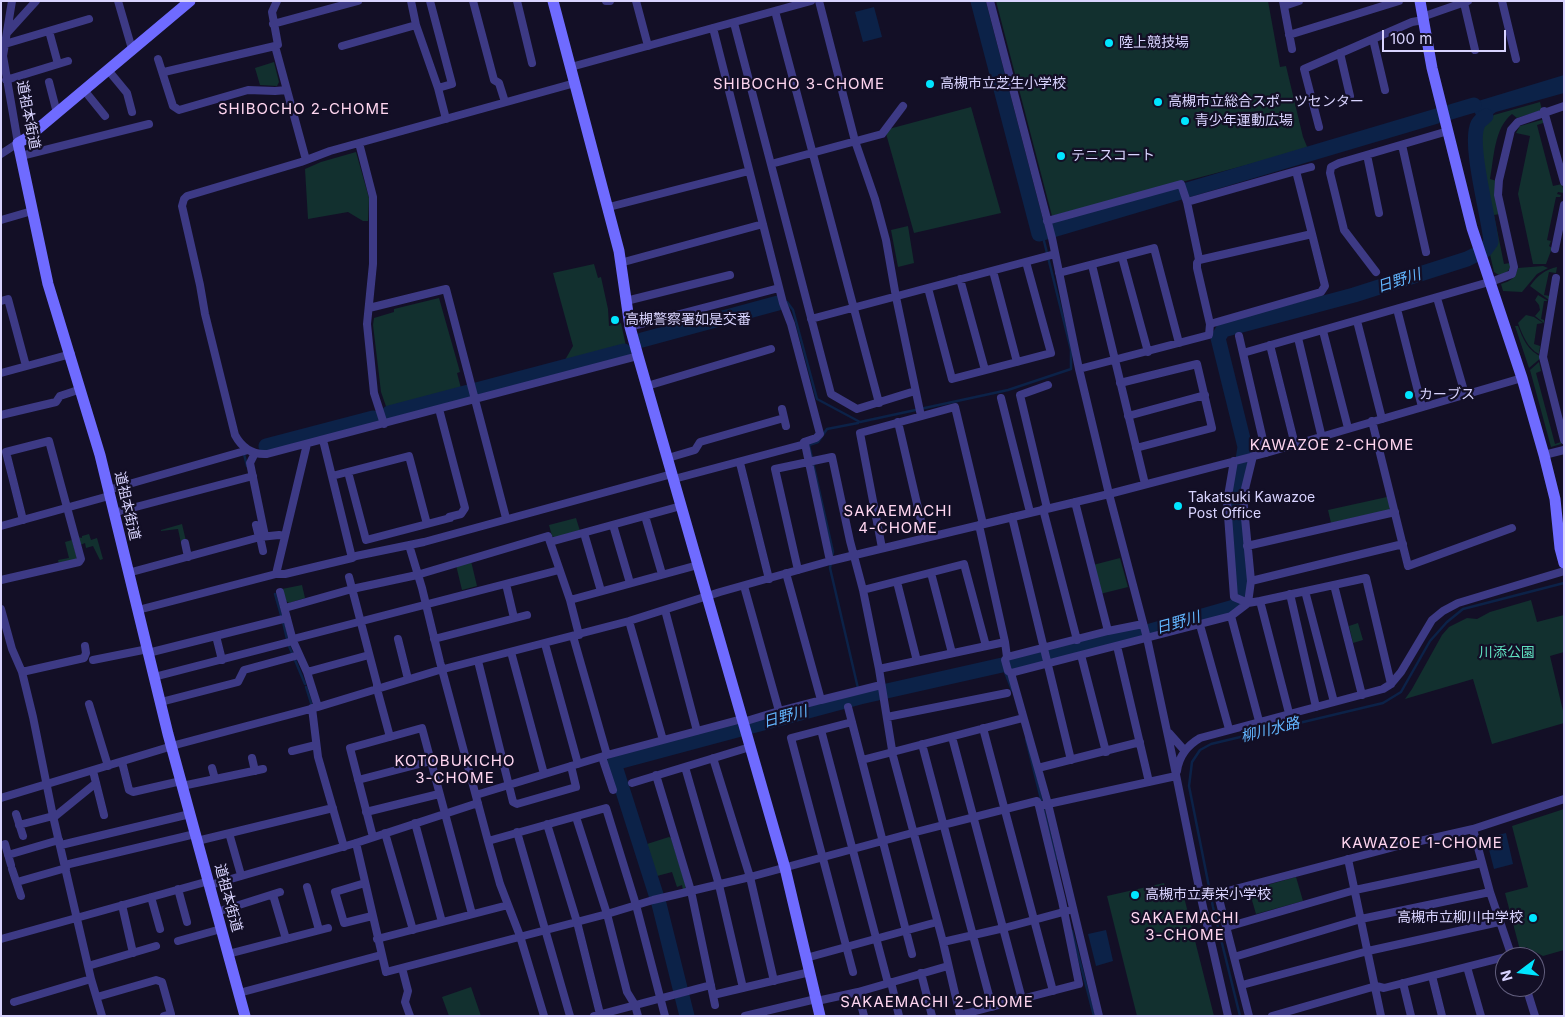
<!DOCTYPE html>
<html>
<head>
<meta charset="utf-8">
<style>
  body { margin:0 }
  #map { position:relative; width:1565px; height:1017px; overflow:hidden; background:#130f26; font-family:Inter,sans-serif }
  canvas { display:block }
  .frame { position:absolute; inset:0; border:2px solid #d9d4ff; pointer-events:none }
  .north { position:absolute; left:1495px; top:947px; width:50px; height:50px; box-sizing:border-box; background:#130f26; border:1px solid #625e7d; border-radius:50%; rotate:255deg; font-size:14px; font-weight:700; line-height:20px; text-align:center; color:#d9d4ff }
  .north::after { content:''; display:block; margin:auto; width:18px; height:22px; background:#00e5ff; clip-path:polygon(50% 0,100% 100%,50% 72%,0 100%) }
  .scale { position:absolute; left:1382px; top:30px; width:124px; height:22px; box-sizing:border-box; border:2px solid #d9d4ff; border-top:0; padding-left:6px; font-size:15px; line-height:18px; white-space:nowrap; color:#d9d4ff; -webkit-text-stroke:4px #130f26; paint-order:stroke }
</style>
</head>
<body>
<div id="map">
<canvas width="1565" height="1017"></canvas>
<div class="frame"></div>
<div class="north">N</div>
<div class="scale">100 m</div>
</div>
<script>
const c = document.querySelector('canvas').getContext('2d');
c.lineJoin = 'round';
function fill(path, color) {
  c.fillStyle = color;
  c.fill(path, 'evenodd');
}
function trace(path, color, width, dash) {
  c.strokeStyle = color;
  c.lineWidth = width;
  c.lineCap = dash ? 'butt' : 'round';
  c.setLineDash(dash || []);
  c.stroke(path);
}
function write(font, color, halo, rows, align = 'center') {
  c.font = font + ' Inter,"Noto Sans JP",sans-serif';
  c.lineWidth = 4.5;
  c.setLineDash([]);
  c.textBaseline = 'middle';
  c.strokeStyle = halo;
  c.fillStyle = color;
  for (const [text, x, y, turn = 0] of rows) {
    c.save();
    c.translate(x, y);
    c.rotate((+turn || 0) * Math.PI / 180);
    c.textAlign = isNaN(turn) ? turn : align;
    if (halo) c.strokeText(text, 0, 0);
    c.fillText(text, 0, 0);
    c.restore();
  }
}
fill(new Path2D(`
  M996,1H1268L1280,67L1286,66L1303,137L1308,149L1052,216Z
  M274,62L279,82L277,86L260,85L255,68Z
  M1540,102L1542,110L1517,118L1512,114C1494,128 1494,158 1490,179L1497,181L1500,214L1494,215L1504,264L1510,263C1511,271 1506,273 1499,275L1494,272L1489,250L1496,235L1479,149L1480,127L1494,115Z
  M971,107L1001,213L914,233L885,130Z
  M1545,119L1546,122L1537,125L1553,186L1562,184L1564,193L1558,192L1557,194L1561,195L1560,197H1556L1547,240L1551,241L1549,246L1552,248L1546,264H1533L1518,194L1530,136L1516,133L1520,126Z
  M356,152L369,198L368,221H363L348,212L308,219L305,169L321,162Z
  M908,226L914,263L898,267L891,230Z
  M594,264L598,278L601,277L608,309L609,326L621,323L626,346L625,348L566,364L565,360L573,346L553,273Z
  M1543,266L1548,268L1537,274L1522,292L1503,291L1501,284C1511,281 1515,278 1518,268Z
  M1557,267L1556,273L1549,272L1544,295L1550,296L1549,300L1530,286C1537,276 1546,269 1557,267Z
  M1538,295L1548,301H1544L1541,319L1544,320V323L1535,316L1540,310L1539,305L1535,300Z
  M439,298L460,372L457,373L462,392L388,412L381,392L373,325L374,318L394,312V309Z
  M1526,315L1534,317L1543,323L1537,324L1534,344L1540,346L1539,354C1528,349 1522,334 1518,323Z
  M1515,326H1518C1523,339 1528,351 1542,357L1529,368Z
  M1539,362L1541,371L1536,373L1555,444L1561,442V444L1551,447L1530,370Z
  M1387,497L1390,507L1389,510L1331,523L1328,510Z
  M576,518L580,531L556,538L552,536L549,525Z
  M182,524L186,541L181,543L178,529L161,531V530Z
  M89,534L91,540L97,538L103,559L100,560L93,546L86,548L85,543L80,545L78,537L82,538V536Z
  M72,540L77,558L76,561L59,564L58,560L69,558L65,542Z
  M1120,558L1128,587L1100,594L1093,565Z
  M471,561L477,586L462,590L456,565Z
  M302,585L305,598L289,603L286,601L282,589Z
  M1531,600L1537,622L1564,615V652L1550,656L1564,715V723L1492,744L1473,679L1405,699L1412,689L1442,635L1449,627L1467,618L1477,619L1490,612Z
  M1358,623L1363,640L1353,643L1349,626Z
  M1564,809V950L1543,956L1526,947L1520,950L1505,893L1528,887L1512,826Z
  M669,837L671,838L686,886L685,889L683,890L682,885L677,887L672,872L657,876L647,844Z
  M1296,877L1303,901L1256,914L1249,890Z
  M1164,883L1167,892L1182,889L1214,1016H1137L1107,896Z
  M471,987L481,1016H449L442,997Z`), '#12302f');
fill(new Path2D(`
  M874,7L882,37L863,42L855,12Z
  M1564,75V93L1496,112C1487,118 1482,122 1478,132L1471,131L1476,115L1474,111L1457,115L1455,108Z
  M1506,833L1513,864L1494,869L1486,838Z
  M1106,930L1113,961L1096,966L1088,934Z`), '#0c2248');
trace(new Path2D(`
  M778,303L787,302L793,310L817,399L860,422L1008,390L1071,369V350L1042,233
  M244,454L247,466
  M832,557L833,552L809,445L818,442L827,429L858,423
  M831,562L830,568L860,697
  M275,594L281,615
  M283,622L287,639
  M289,646L292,653
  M295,660L305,684
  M1005,672L1012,690
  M306,687L311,703
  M1026,739L1056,859
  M1072,931L1094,1016
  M1240,1016L1213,907L1189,786L1192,762L1200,750L1211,744L1383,703L1401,692L1430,641L1447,622L1463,609L1564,583`), '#0c2248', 2.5);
trace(new Path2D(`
  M978,1L1039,234L1474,105
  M642,340L778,303
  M389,413L624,351
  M266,446L373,418
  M687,1016L659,904L614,763L860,697L1140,634L1234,607L1241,599L1243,589L1237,499L1245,447L1218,338L1223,330L1354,295L1467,259L1485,250L1491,242C1489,217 1468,143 1478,124C1479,121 1484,118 1486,116`), '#0c2248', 15);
trace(new Path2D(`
  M118,1L132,49
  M277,1L272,12L278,45L275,46L306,160
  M411,1L416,25L438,88L446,119
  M430,1L452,84L438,88
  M473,1L494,80L499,83L505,102
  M517,1L532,63
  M606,1H610
  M636,1L648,46
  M819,1L855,141L875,199L886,240L896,297L921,416
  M990,1L1052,238L1079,369L1109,494L1147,638L1171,750L1201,898L1228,1016
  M1283,1L1292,49
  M1502,1L1516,59
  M1464,3L1475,50
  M1284,6L1299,1
  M775,11L879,403
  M1422,17L1468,1
  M734,23L831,394L857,409L915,391
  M273,24L358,1
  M49,31L58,64
  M7,33L36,1
  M1289,35L1399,1
  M1373,39L1385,90
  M5,44L89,19
  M342,46L416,25
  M1340,53L1350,96
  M158,59L173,106L179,110L248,90L275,91L287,90
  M571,67L811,1
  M108,70L127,93L132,112
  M164,72L275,46
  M6,80L68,61
  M49,82L57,113
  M575,83L330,151L301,162L187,196L184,199L182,206L200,285L205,314L235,435C242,448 252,455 267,454L638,356
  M84,90L105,116
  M1544,111L1564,182
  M1319,127L1304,69L1412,22L1423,20
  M359,143L373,197V264L367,324L374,393L384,424
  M1402,145L1426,252
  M1,154L18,143L3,56L12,1
  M1367,155L1379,213
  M21,156L149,124
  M771,164L882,134L903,106
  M1296,171L1311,167
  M1187,202L1296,171L1312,234
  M609,207L749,171
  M1,220L32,211
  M1047,221L1181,184L1187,202L1198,254L1199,260L1197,263V268L1210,324
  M1555,249L1564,205
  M1122,257L1148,352
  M620,263L763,224
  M1092,265L1145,484
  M993,271L1017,362
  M1376,272L1344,230L1330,173L1331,167L1339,163L1448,131
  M1059,273L1154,248L1179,343
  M1556,278L1543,357L1564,440
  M960,279L985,370
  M928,288L952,379L1051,353L1026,262
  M1437,298L1465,394
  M1,301L8,299L26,366
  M626,301L730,275
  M369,308L446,289L506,518
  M1397,309L1422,407
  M811,319L1055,254
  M1357,321L1382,419
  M630,327L779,288
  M1323,331L1348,428
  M1239,336L1266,453
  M1298,338L1322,438
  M1270,345L1295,445
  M1243,353L1496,280L1512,274L1514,267L1498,195L1499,180L1511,130L1518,122L1564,106
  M1079,369L1209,335L1210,324L1321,292L1325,286L1312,234L1199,260
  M1,373L71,354
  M1120,383L1197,364L1212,428L1136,448
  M647,386L771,349
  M1001,398L1030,512
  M782,409L786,426
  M1,415L56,402L60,396L81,389
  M1128,416L1205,395
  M1372,421L1408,566L1512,528
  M898,422L925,538
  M323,440L352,558
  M805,444L830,561
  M255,453L250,463L265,536
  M1544,455L1564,450
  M668,458L695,450L700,442L784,418
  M1234,461L1227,502L1234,597L1248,603L1260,601L1289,713
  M740,463L769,579
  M348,472L366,540L450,518L449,517L461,514L465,508L439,409
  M332,476L409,456L427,524
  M674,479L805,444L804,442L816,438L820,434L791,324L783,303L713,28
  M108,490L248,450
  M1075,502L1108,631
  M1047,508L1020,395L1048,385
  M1043,509L1077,640
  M113,513L253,476
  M645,516L662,574
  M1012,517L1071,760
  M256,525L259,537
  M613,525L630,583
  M979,525L1005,642L1007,657L1005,660L1008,671L1011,673
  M1,526L109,496
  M584,533L601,591
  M260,537L263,551
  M550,542L681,506
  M185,543L188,557
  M409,545L422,588L440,662L488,841L500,884L520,936L544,1016
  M1247,546L1395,512
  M882,548L860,433L955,407L983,524
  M798,570L775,469L832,457L850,541L863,590L879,669L893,756L943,942L960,1015L1079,984L1062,901L1039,806
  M128,573L260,537L279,535L285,536
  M786,573L821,700L881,685
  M931,573L952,653
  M276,574L307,444
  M349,577L377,684V689L390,737
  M1,580L79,562L81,559L49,441L6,452L23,520
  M1251,581L1403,544
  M897,582L917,661
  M506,584L514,618
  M1334,585L1362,695
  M744,586L779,711
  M863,590L964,564L986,646
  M1305,591L1334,702
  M280,592L293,641L307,672L318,707
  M1290,594L1316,707
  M570,600L698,565
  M1260,601L1366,578L1391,684
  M285,608L352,589L417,575L548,536L570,600L579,635
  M1,609L12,649L22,672L33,717L53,816L91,979L102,1016
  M138,610L276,574H285L352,558L356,556L424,542L672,474
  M665,610L697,731
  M1231,616L1259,721
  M629,621L663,740
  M1200,625L1229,729
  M216,636L222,660
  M573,636L607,755
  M293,639L559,570
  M398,639L408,679
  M434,639L527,615
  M545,644L578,764
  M1117,646L1149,782
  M511,652L544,774
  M148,653L287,618
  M1081,655L1106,752
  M1007,657L1108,631L1143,624
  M93,660L148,649
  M478,661L513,802L517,804L576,787L571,766
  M879,669L1005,642
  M22,672L84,658L86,653L85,646
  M307,672L369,655
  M154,677L293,641
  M161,702L238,682L244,670L299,655
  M89,704L108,766
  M848,707L912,954
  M312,708L318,757L344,847
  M887,717L1007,693
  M743,722L779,711L821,700
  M852,722L791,738L853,972
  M983,728L1053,991
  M821,730L888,983
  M1169,733L1185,751
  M952,737L1022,999
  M922,744L992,1007
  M292,751L316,745
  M602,757L613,790
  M252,758L255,771
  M713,758L750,877L774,981
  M862,760L1023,718
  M122,762L129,790L133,792L181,781
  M685,767L719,885L743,988
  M212,768L215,779
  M1038,768L1140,742
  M93,771L104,815
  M1177,771C1179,756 1188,745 1200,738L1383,689L1391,684L1401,672L1432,620L1443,611L1458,603L1564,571
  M656,775L691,891L715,1005
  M358,780L431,761
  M632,783L750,747
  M182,786L263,769
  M476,795L607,755L742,719
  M1,798L179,744L318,707L436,671L629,621L720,592L830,561L1109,494L1266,453L1522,378
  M366,812L439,794
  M16,814L23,836
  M576,817L607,914L627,992L635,1005L638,1016
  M53,818L96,783
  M415,823L442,922
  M547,824L577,922L600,1014
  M19,825L53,816
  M1473,829L1490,892L1512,957
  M517,832L570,1016
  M229,833L241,875
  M385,833L413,930
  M373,837L350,748L422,728L472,914
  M197,841L333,808
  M488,841L606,808L636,905L665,1016
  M356,843L386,972L607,914L653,900L750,877L912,833L1037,801L1039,806L1176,776
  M5,844L11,865
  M61,845L190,814
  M8,855L59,840
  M1348,859L1381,1016
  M65,865L195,834
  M12,869L21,896
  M17,882L66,868
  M365,883L335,892L344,923L372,916
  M210,885L356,843L478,803
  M307,887L319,930
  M178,889L187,922
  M273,895L286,939
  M1218,895L1249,1016
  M151,897L160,929
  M1201,898L1398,846L1473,829L1564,799
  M122,905L133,953
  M217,912L280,892
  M1227,927L1355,890L1482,863
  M1,939L209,881
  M377,939L508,905
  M178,941L221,929
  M943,942L1004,928L1067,911
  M228,954L328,928
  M1234,957L1361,919L1490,892
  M806,958L937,922
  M88,966L156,946
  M1467,967L1481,1016
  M402,968L408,991L405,1002L410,1016
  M921,973L932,1016
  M1432,976L1442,1016
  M891,982L899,1016
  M1403,983L1411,1016
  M1242,985L1368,951L1499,922
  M1526,987L1535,1016
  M858,992L864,1016
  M239,993L381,955
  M713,995L810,972
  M97,997L156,980L162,982L171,1014L164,1016
  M817,1001L858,992L948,966
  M14,1002L91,979
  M594,1016L711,985
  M745,1016L816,999
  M1099,1016L1048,804L1011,673L1231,616L1248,603L1251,581L1243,497L1253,456
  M1272,1016L1376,986L1384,988L1505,957`), '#3d3a85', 8);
trace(new Path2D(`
  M190,1L27,138L18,143L48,284L100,455L168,734L245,1016
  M553,1L619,251L630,327L638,356L785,868L820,1016
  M1420,1L1432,68L1472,228L1522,378L1544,455L1555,499L1560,548L1564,563`), '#6f6bff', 11);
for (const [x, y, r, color] of [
  [1109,43,5,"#00e5ff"],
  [930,84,5,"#00e5ff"],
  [1158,102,5,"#00e5ff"],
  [1185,121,5,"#00e5ff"],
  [1061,156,5,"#00e5ff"],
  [615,320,5,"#00e5ff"],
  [1409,395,5,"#00e5ff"],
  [1178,506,5,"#00e5ff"],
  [1135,895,5,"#00e5ff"],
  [1533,918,5,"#00e5ff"]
]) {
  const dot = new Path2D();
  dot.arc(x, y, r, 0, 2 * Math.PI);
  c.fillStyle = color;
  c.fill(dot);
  trace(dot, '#130f26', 2);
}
write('14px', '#d9d4ff', '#130f26', [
  ["陸上競技場",1119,43],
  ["高槻市立芝生小学校",940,84],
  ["高槻市立総合スポーツセンター",1168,102],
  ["青少年運動広場",1195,121],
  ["テニスコート",1071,156],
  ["高槻警察署如是交番",625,320],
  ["カーブス",1419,395],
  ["Takatsuki Kawazoe",1188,498],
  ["Post Office",1188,514],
  ["高槻市立寿栄小学校",1145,895],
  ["高槻市立柳川中学校",1523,918,"right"]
], 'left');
write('14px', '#d9d4ff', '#130f26', [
  ["道祖本街道",28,115,79],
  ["道祖本街道",127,506,77],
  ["道祖本街道",228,898,75]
]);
write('14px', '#5fe0c0', '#130f26', [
  ["川添公園",1507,653]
]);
c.letterSpacing = '1px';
write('15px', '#ffd6f0', '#130f26', [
  ["SHIBOCHO 3-CHOME",799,84],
  ["SHIBOCHO 2-CHOME",304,109],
  ["KAWAZOE 2-CHOME",1332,445],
  ["SAKAEMACHI",898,511],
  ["4-CHOME",898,528],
  ["KOTOBUKICHO",455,761],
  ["3-CHOME",455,778],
  ["KAWAZOE 1-CHOME",1422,843],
  ["SAKAEMACHI",1185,918],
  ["3-CHOME",1185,935],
  ["SAKAEMACHI 2-CHOME",937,1002]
]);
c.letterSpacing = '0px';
write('italic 15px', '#62b6ff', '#130f26', [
  ["日野川",1399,281,-18],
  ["日野川",1178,623,-16],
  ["日野川",785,717,-15],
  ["柳川水路",1270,730,-14]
]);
</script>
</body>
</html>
